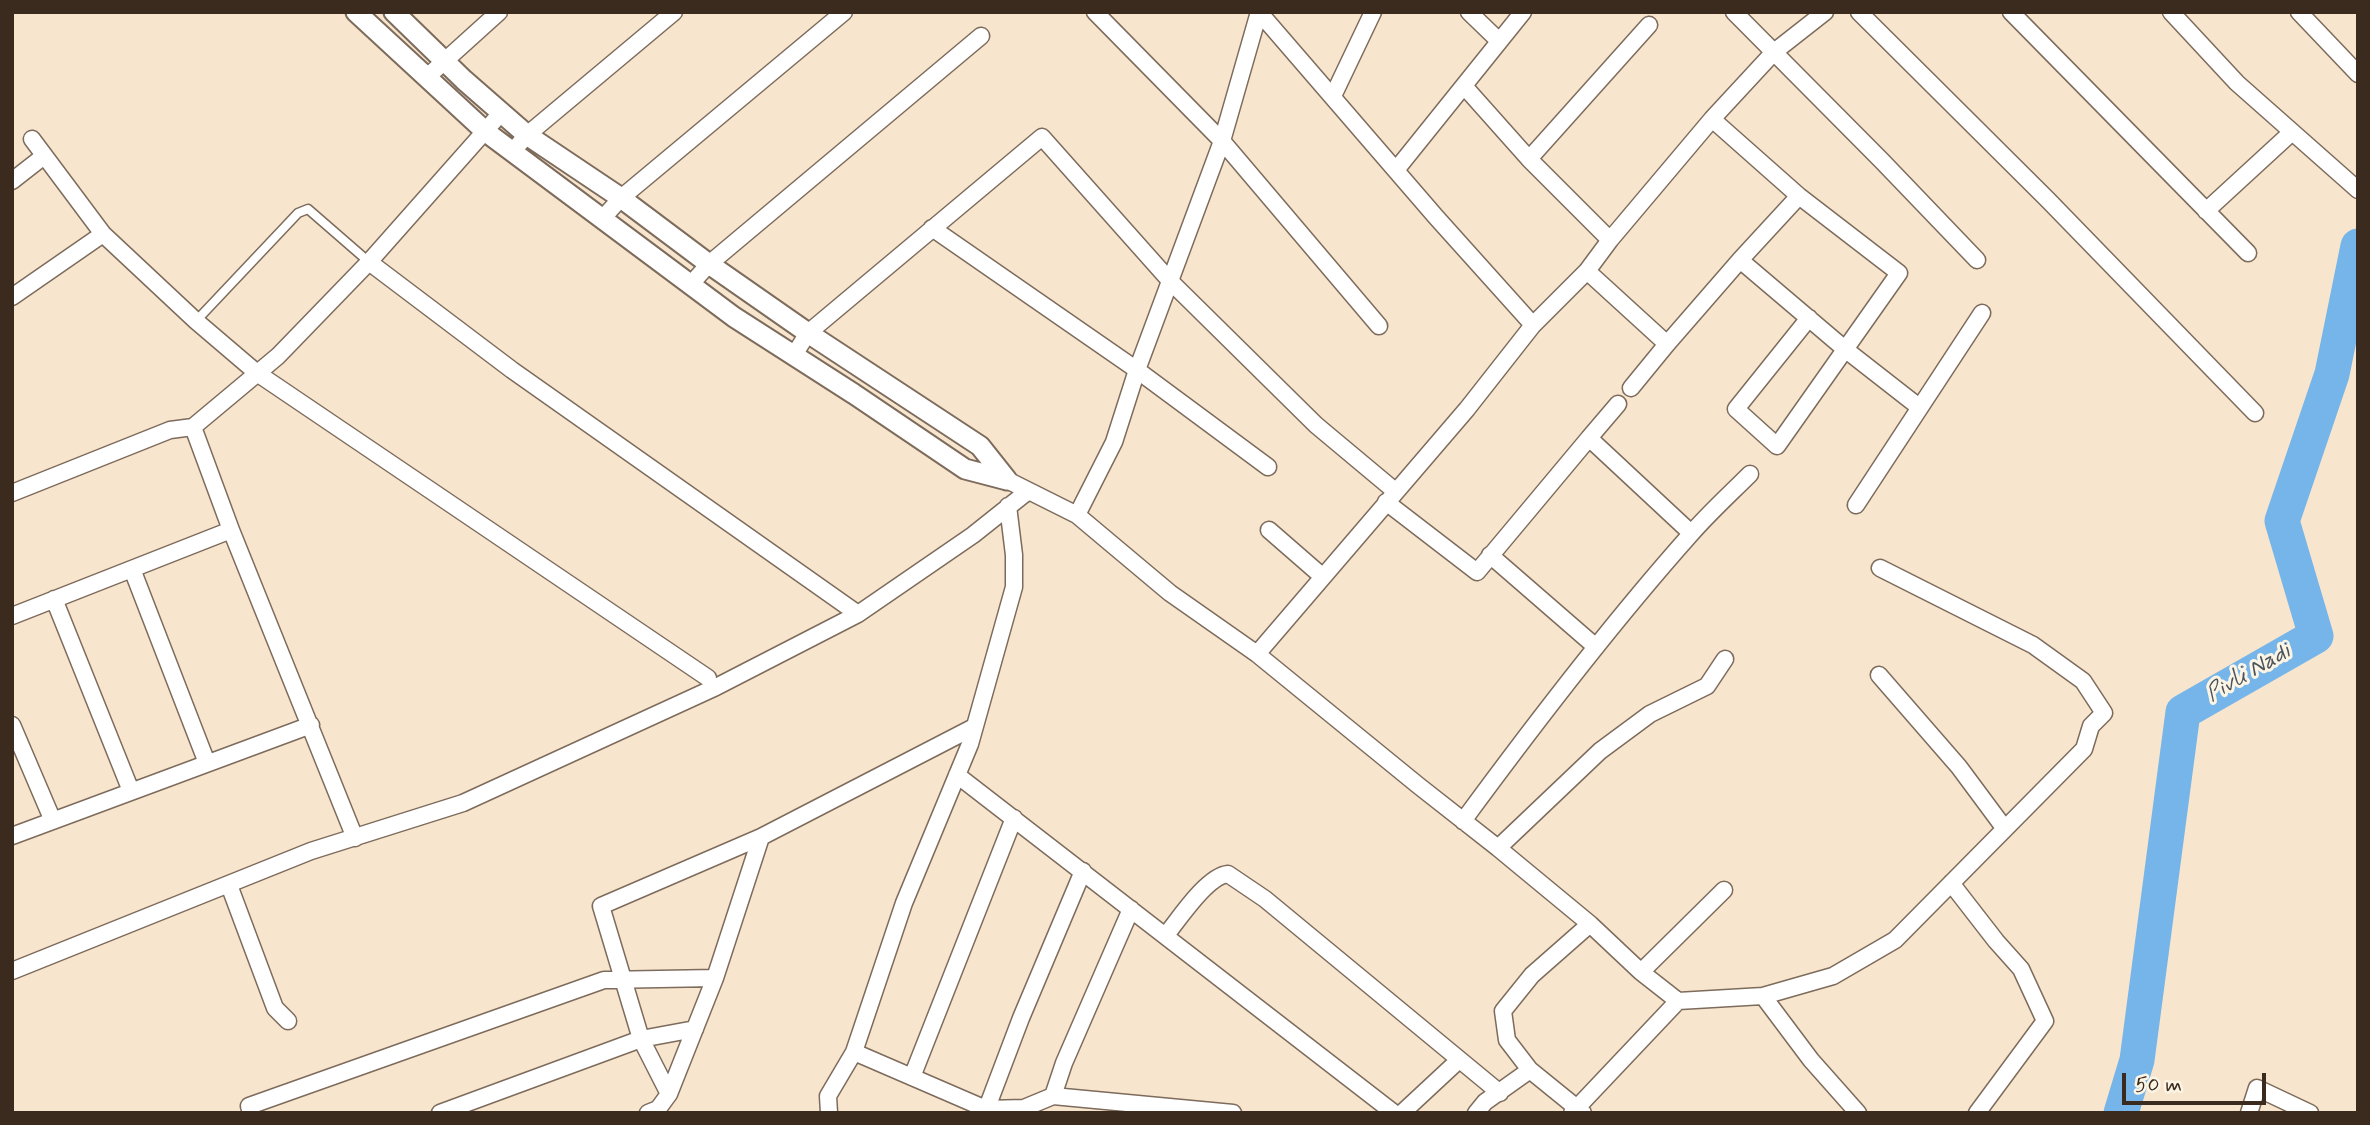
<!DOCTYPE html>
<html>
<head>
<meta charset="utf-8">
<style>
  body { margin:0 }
  #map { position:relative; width:2370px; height:1125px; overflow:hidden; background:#f8e5ce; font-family:Mynerve,sans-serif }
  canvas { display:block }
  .frame { position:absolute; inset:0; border:14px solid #3b2a1e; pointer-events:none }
  .scale { position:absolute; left:2122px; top:1073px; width:144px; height:32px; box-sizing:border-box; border:4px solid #3b2a1e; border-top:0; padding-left:9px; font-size:21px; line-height:24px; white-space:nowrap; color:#3b2a1e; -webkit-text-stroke:5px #fcf5e5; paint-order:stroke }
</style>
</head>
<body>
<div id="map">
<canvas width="2370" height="1125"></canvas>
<div class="frame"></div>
<div class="scale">50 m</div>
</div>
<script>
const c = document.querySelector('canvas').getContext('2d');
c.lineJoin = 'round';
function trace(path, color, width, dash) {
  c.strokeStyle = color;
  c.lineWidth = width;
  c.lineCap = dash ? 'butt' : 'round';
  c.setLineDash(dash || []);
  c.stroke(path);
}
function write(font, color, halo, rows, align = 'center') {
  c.font = font + ' Mynerve,sans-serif';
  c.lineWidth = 6;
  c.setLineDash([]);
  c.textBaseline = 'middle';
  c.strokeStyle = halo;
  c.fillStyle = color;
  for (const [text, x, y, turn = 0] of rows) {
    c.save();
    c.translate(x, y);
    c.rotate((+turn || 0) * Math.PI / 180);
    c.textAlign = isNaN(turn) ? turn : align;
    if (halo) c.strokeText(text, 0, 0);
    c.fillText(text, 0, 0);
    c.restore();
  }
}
trace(new Path2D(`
  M2121,1113L2137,1060L2183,712L2316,636L2282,521L2332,374L2358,246`), '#75b5e9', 35);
const service = new Path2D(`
  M196,321L298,213L308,209L369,262`);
const minor = new Path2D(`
  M1095,12L1222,141L1379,326
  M1259,12L1436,217L1533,325L1587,271L1610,240L1712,119L1774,52L1825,12
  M1469,12L1499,41
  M1734,12L1882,161L1977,260
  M1859,12L2048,200L2255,413
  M2011,12L2248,253
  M2171,12L2237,83L2358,190
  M2299,12L2358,74
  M427,77L499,12
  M1464,86L1529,159
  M1333,96L1373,12
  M1712,119L1799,196L1740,260
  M32,139L103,234
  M512,152L527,135L674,12
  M1396,170L1523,12
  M12,181L44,156
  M1799,196L1899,273L1777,446L1736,409L1809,318
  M2206,211L2292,132
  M603,218L621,198L844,12
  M932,228L1137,370L1268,467
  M1610,240L1529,159L1649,25
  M369,262L512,370L858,614
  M1587,271L1667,344L1740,260L1846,350L1919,407
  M691,284L709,264L981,36
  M12,297L103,234L196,321L257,373L708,678
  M794,355L808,333L1042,137L1171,282L1316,425L1395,491
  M1631,388L1667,344
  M1618,404L1589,438L1691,533
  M1007,480L1077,515L1170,593L1257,654L1467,409L1533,325
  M12,493L170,430L193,427
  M1386,502L1477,572L1589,438
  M1856,505L1982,313
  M1077,515L1114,442L1137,370L1222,141L1259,12
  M1269,530L1323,577
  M1490,555L1596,647
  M132,569L207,763
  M54,599L131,791
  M12,616L231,530
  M1257,654L1419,786L1498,848L1590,924L1641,972L1678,1001L1763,996L1833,976L1895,940L2084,749L2091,726L2104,713L2083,681L2033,645L1880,568
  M1879,675L1959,767L2005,829
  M12,725L53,821
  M957,775L1394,1113
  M1463,821C1535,723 1609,626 1690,535C1708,514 1730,494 1750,474
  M12,836L311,725
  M355,838L231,530L193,427L278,356L369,262L501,113
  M1498,848L1600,751L1650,714L1707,686L1725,659
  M1951,883L1996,941L2021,969L2045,1021L1977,1113
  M229,885L275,1008L288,1021
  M1131,909L1064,1063L1053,1096L1233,1113
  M1166,935C1179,919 1207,876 1228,874L1265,899L1500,1093
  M12,971L311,851L463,803L716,687L858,614L973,535L1027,492
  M1641,972L1724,890
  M1763,996L1811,1060L1858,1113
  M854,1052L986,1109L1024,1108
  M1530,1070L1507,1040L1503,1011L1532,975L1590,924
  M912,1077L1014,818
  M669,1094L641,1039L601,906L761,837
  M251,1113L249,1106L604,980L715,978
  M440,1113L641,1039L695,1029
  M648,1113L658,1109L669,1094L715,978L761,837L974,727
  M829,1113L828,1096L854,1052L904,903L970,744L1014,587V555L1008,506
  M985,1113L1021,1018L1083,871
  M1027,1113L1024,1108L1053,1096
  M1402,1113L1459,1060
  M1476,1113L1485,1102L1530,1070L1583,1113
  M1572,1113L1678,1001
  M2249,1113L2257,1088L2310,1113`);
const tertiary = new Path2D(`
  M356,12L486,132L734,317L854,394L965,469L1007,480
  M394,12L464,80L527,135L621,198L709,264L808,333L980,446L1007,480`);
trace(service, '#7d6b5c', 11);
trace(minor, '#7d6b5c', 19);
trace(tertiary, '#7d6b5c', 23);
trace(service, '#fff', 8);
trace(minor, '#fff', 16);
trace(tertiary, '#fff', 19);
write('italic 23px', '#4c545b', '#fcf5e5', [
  ["Pivli Nadi",2249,674,-30]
]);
</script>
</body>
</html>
